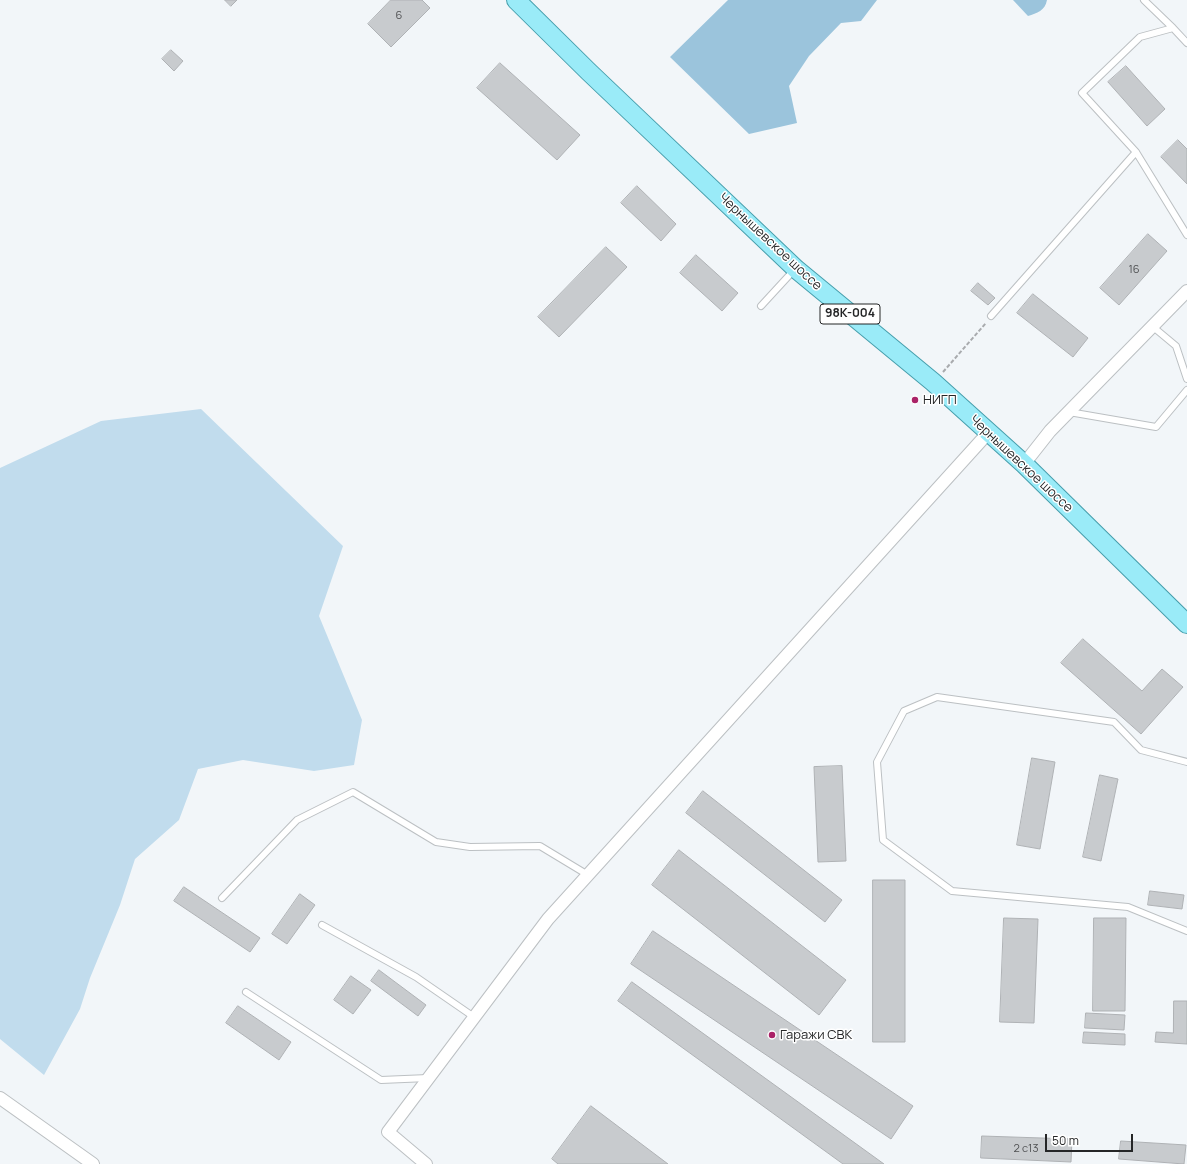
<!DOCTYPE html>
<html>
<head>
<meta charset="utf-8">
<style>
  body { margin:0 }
  #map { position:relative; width:1187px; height:1164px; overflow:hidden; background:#f2f6f9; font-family:Manrope,sans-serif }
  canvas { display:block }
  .scale { position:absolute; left:1045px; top:1134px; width:88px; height:18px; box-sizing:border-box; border:2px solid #252627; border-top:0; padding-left:5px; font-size:12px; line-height:14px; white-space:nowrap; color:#252627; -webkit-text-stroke:3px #fff; paint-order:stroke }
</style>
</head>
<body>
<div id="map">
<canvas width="1187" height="1164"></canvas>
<div class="scale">50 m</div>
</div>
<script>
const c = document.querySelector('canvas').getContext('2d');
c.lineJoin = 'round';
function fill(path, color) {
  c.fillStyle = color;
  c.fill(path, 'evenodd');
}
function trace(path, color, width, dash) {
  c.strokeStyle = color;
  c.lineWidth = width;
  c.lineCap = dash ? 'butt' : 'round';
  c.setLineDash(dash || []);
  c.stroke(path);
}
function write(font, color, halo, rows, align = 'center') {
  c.font = font + ' Manrope,sans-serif';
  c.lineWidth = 3;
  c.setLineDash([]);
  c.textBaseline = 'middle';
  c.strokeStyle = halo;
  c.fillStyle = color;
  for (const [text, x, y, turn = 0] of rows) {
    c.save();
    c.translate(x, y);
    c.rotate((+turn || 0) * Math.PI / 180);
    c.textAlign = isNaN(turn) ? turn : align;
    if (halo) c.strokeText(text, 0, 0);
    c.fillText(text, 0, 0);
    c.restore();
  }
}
fill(new Path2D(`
  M201,409L343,546L319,616L362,720L354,765L314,771L243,760L198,769L179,820L135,859L120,905L90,978L80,1009L44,1075L0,1039V468L101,421Z`), '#c1dced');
fill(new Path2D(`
  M728,0H877L861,21L841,23L809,56L789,86L797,123L749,134L670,57Z
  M1013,0H1047C1045,11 1037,13 1028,16Z`), '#9bc4dc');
const building = new Path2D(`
  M225,0H237L231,6Z
  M391,0H422L430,8L391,47L368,24Z
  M171,50L183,61L174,71L162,59Z
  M500,63L580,135L557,160L477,88Z
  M1126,66L1165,109L1147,126L1108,82Z
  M1178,140L1187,149V184L1161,157Z
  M637,186L676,224L661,241L621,203Z
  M1148,234L1167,251L1119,305L1100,288Z
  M606,247L627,267L559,337L538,317Z
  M696,255L738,293L722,311L680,273Z
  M978,283L995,298L988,305L971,291Z
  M1033,294L1088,338L1073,357L1017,313Z
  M1083,639L1142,691L1162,669L1183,687L1141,734L1061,663Z
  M1032,758L1055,762L1040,849L1017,845Z
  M842,766L846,861L818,862L814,767Z
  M1100,775L1118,779L1101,861L1083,857Z
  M703,791L842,900L825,922L686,813Z
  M679,850L846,980L819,1015L652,885Z
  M873,880H905V1042H873Z
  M184,887L260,938L250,952L174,901Z
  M1150,891L1184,895L1182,909L1148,905Z
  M300,894L315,905L287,944L272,934Z
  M1004,918L1038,919L1034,1023L1000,1022Z
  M1094,918H1126L1125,1011H1093Z
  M653,931L913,1106L891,1139L631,964Z
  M379,970L426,1005L418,1016L371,981Z
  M351,976L371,990L353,1014L334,1000Z
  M632,982L884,1164H843L618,1001Z
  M1174,1001H1187V1044L1155,1042L1156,1032L1173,1033Z
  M238,1006L291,1042L279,1060L226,1023Z
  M1086,1013L1125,1015L1124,1030L1085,1028Z
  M1084,1032L1125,1034V1045L1083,1043Z
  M591,1106L668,1164H558L552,1159Z
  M982,1136L1072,1139L1071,1162L981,1158Z
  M1121,1141L1186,1145L1184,1164L1119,1159Z`);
fill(building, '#c8cbce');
trace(building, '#afb2b5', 1);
const lane = new Path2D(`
  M1144,0L1173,28
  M1187,43L1173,28L1140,37L1082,93L1136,152L1187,235
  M761,306L795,269
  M991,316L1136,152
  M1152,326L1176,346L1187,379
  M1069,412L1156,427L1187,390
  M1187,762L1141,750L1114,722L937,697L904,711L877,762L883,840L952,891L1128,907L1187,931
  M222,898L297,820L353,792L436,842L470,847L540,846L588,875
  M322,925L416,977L474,1017
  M246,992L381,1080L428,1078`);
const street = new Path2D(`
  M1024,464L1050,431L1187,291
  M0,1098L93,1164
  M426,1164L388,1132L548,919L988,433`);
const primary = new Path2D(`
  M516,0L589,72L796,269L933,382L1024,464L1187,624`);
trace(lane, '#bcc0c3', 8);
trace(street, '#bcc0c3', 14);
trace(primary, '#469eac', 20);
trace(new Path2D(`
  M943,372L986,323`), '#a9abae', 2, [4, 2]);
trace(lane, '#fff', 6);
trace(street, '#fff', 12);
trace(primary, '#9aebf8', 18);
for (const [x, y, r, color] of [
  [915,400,4,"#aa2267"],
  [772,1035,4,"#aa2267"]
]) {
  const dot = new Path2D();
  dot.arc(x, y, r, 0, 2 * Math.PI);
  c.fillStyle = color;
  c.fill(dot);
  trace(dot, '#fff', 1.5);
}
write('11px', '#4e4f51', null, [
  ["6",399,16],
  ["16",1134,270],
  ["2 с13",1026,1149]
]);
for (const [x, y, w] of [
  [850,314,60]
]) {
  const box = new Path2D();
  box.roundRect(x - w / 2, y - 10, w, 20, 3);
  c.fillStyle = '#fff';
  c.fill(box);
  trace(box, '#252627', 1);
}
write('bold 12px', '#252627', null, [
  ["98К-004",850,314]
]);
write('13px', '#252627', '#fff', [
  ["Чернышевское шоссе",770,242,43],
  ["Чернышевское шоссе",1021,464,43]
]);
write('13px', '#252627', '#fff', [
  ["НИГП",923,400],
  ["Гаражи СВК",780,1035]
], 'left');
</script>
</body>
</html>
